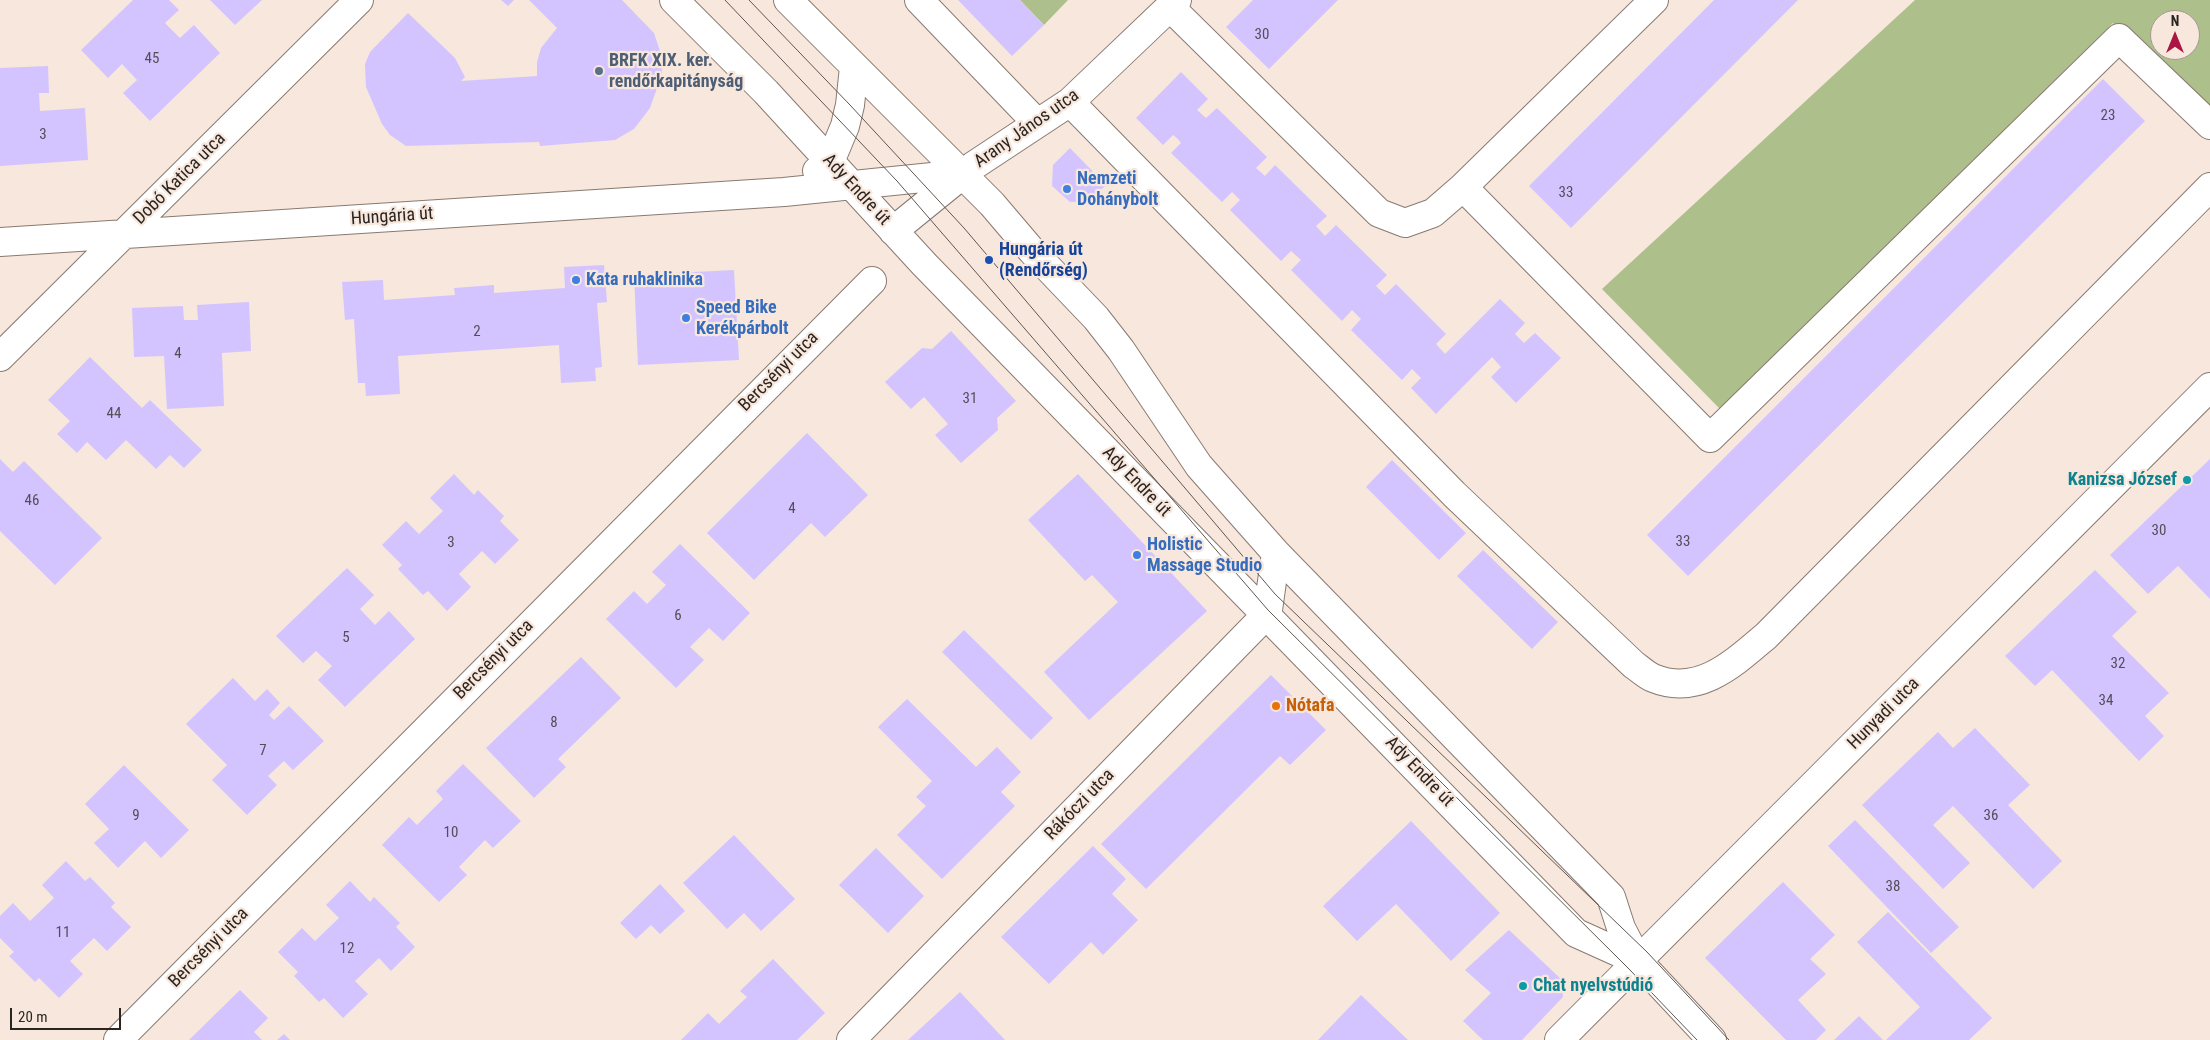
<!DOCTYPE html>
<html>
<head>
<meta charset="utf-8">
<style>
  body { margin:0 }
  #map { position:relative; width:2210px; height:1040px; overflow:hidden; background:#f7e7dc; font-family:"Roboto Condensed",sans-serif }
  canvas { display:block }
  .north { position:absolute; left:2150px; top:10px; width:50px; height:50px; box-sizing:border-box; background:#f7e7dc; border:1px solid #a59991; border-radius:50%; rotate:0deg; font-size:14px; font-weight:700; line-height:20px; text-align:center; color:#2b2521 }
  .north::after { content:''; display:block; margin:auto; width:18px; height:22px; background:#ab1643; clip-path:polygon(50% 0,100% 100%,50% 72%,0 100%) }
  .scale { position:absolute; left:10px; top:1008px; width:111px; height:22px; box-sizing:border-box; border:2px solid #2b2521; border-top:0; padding-left:6px; font-size:15px; line-height:18px; white-space:nowrap; color:#2b2521; -webkit-text-stroke:4px #f7e7dc; paint-order:stroke }
</style>
</head>
<body>
<div id="map">
<canvas width="2210" height="1040"></canvas>
<div class="north">N</div>
<div class="scale">20 m</div>
</div>
<script>
const c = document.querySelector('canvas').getContext('2d');
c.lineJoin = 'round';
function fill(path, color) {
  c.fillStyle = color;
  c.fill(path, 'evenodd');
}
function trace(path, color, width, dash) {
  c.strokeStyle = color;
  c.lineWidth = width;
  c.lineCap = dash ? 'butt' : 'round';
  c.setLineDash(dash || []);
  c.stroke(path);
}
function write(font, color, halo, rows, align = 'center') {
  c.font = font + ' "Roboto Condensed",sans-serif';
  c.lineWidth = 4.5;
  c.setLineDash([]);
  c.textBaseline = 'middle';
  c.strokeStyle = halo;
  c.fillStyle = color;
  for (const [text, x, y, turn = 0] of rows) {
    c.save();
    c.translate(x, y);
    c.rotate((+turn || 0) * Math.PI / 180);
    c.textAlign = isNaN(turn) ? turn : align;
    if (halo) c.strokeText(text, 0, 0);
    c.fillText(text, 0, 0);
    c.restore();
  }
}
fill(new Path2D(`
  M1020,0H1068L1044,25Z
  M1915,0H2210V116L2113,23L1720,409L1602,289ZM2160,20H2190V50H2160Z`), '#adbf8b');
fill(new Path2D(`
  M133,0H169L179,10L165,23L180,38L194,25L220,53L150,121L123,93L137,80L122,64L108,78L81,50Z
  M210,0H262L235,25Z
  M501,0H514L508,6Z
  M529,0H622L654,33L661,54L662,74L650,108L634,129L615,140L540,146L539,142L406,146L390,135L382,124L366,87L365,64L370,52L408,13L455,58L465,77L461,81L537,76V62L541,48L557,28Z
  M958,0H1020L1044,25L1012,56Z
  M1253,0H1338L1269,69L1226,27Z
  M1714,0H1798L1571,228L1529,186Z
  M48,66L49,93H39L40,111L85,108L88,160L0,166V68Z
  M1181,72L1208,99L1197,110L1206,118L1217,108L1267,157L1256,168L1265,176L1275,165L1327,216L1316,226L1325,236L1336,225L1387,275L1376,286L1385,295L1396,284L1446,334L1436,344L1445,354L1500,299L1525,323L1515,334L1524,343L1535,333L1561,358L1516,403L1491,377L1501,367L1492,357L1436,414L1411,388L1421,378L1412,369L1402,380L1351,330L1361,319L1352,310L1342,321L1291,270L1301,260L1291,251L1281,261L1230,210L1240,200L1232,192L1222,202L1171,153L1181,143L1178,139L1173,135L1163,145L1136,118Z
  M2103,79L2145,121L1688,576L1647,535Z
  M1070,148L1106,185L1088,202H1070L1052,186L1053,165Z
  M604,265L607,302L597,303L602,367L595,368L596,381L561,383L559,345L398,356L400,394L366,396L365,383H358L354,319L345,320L342,282L383,280L384,300L455,295L454,288L494,285V293L565,288L564,267Z
  M734,270L739,360L638,365L634,275Z
  M249,302L251,351L222,353L224,406L167,409L164,356L134,357L132,308L183,306L184,320H198L197,305Z
  M951,331L1016,401L997,418L998,430L961,463L935,435L948,424L924,397L911,409L885,382L922,348L932,349Z
  M90,357L142,408L150,400L202,450L184,468L170,455L156,469L126,440L106,460L87,442L77,453L57,434L70,421L48,400Z
  M807,433L868,495L825,537L811,523L754,580L707,533Z
  M0,459L13,472L24,461L102,538L55,585L0,531Z
  M2210,459V599L2178,566L2148,594L2110,555Z
  M1392,460L1466,533L1439,560L1366,487Z
  M454,474L474,495L478,490L504,516L500,521L519,540L495,564L482,551L459,574L471,587L447,611L428,591L423,595L398,569L402,565L382,545L406,521L419,534L443,511L430,498Z
  M1078,474L1207,611L1089,720L1044,672L1118,602L1092,575L1085,581L1028,520Z
  M680,544L750,613L723,641L709,628L690,647L704,660L676,688L606,619L634,591L647,604L666,585L652,572Z
  M1483,550L1558,622L1532,649L1457,576Z
  M347,568L374,595L360,609L375,625L389,611L415,639L345,707L318,680L332,666L316,651L303,663L276,636Z
  M2095,570L2137,612L2112,636L2169,693L2145,716L2164,736L2139,761L2052,670L2035,686L2005,656Z
  M964,630L1053,718L1031,740L942,652Z
  M581,657L621,698L558,759L566,767L534,798L486,748Z
  M1271,675L1326,730L1290,765L1280,756L1146,889L1101,844Z
  M233,678L255,701L267,689L280,703L269,715L274,720L289,706L324,741L293,770L284,761L268,776L277,785L247,815L212,780L227,765L186,724Z
  M907,699L976,767L997,747L1021,772L1001,792L1015,806L942,879L897,835L926,806L916,797L932,781L878,727Z
  M1975,728L2030,785L2008,805L2062,861L2033,889L1953,806L1933,825L1970,863L1943,889L1862,805L1938,732L1953,748Z
  M463,764L521,821L493,848L485,840L459,867L467,875L439,902L382,845L409,817L417,825L443,799L436,791Z
  M124,765L189,830L161,858L145,841L118,868L94,843L109,829L85,804Z
  M1855,820L1959,927L1931,953L1828,846Z
  M1411,821L1500,913L1451,961L1396,904L1357,941L1323,906Z
  M734,835L795,899L761,931L744,913L727,929L683,883Z
  M1093,846L1126,879L1112,894L1138,920L1103,955L1091,942L1049,984L1001,937Z
  M876,848L924,896L888,933L839,885Z
  M66,861L85,881L90,877L115,903L111,907L131,927L107,951L94,938L70,961L83,974L59,998L39,978L35,982L9,956L14,952L0,938V916L13,903L30,921L54,898L42,885Z
  M350,881L370,902L374,897L400,923L396,927L415,947L391,971L379,958L355,981L368,994L343,1018L324,998L319,1002L294,976L298,972L278,952L302,928L315,941L339,918L326,905Z
  M1783,882L1835,935L1810,959L1826,974L1798,1000L1826,1030L1816,1040H1786L1705,958Z
  M660,884L685,911L660,934L651,925L636,939L620,923Z
  M1888,912L1992,1018L1969,1040H1886L1920,1007L1857,942Z
  M1509,930L1561,979L1563,997L1522,1040H1483L1463,1021L1491,993L1465,970Z
  M773,959L825,1013L797,1040H681L708,1013L719,1024L747,997L740,991Z
  M240,990L268,1018L254,1032L262,1040H189Z
  M960,992L1005,1040H908Z
  M1361,995L1408,1040H1318Z
  M1859,1016L1883,1040H1834Z
  M284,1034L290,1040H277Z`), '#d3c4ff');
const minor = new Path2D(`
  M674,0L766,92L924,264L1576,933L1638,961
  M788,0L992,204L1032,251L1096,318L1121,350L1199,466L1276,553L1611,897L1621,928L1638,961L1712,1040
  M919,0L1037,123
  M1170,7L1379,213L1405,223L1433,213L1463,187L1654,0
  M1070,102L1454,494L1634,665C1640,669 1646,675 1653,678C1699,697 1734,663 1766,636L2210,187
  M817,171L830,162L845,126L850,105L854,67
  M1463,187L1710,438L2119,38L2210,125
  M893,231L973,166L1070,102L1177,0
  M0,242L784,192L962,174
  M0,357L359,0
  M118,1040L872,281
  M851,1040L1266,615L1268,610L1276,553
  M1559,1040L2210,387`);
trace(minor, '#897a71', 30);
trace(minor, '#fff', 28);
trace(new Path2D(`
  M725,0L897,181L1268,610L1629,969L1697,1040
  M749,0L850,105L964,228L1275,594L1647,952L1729,1040`), '#5f5751', 1);
for (const [x, y, r, color] of [
  [599,71,5,"#5c6f8a"],
  [1067,189,5,"#3f7fe0"],
  [989,260,5,"#1a4fb4"],
  [576,280,5,"#3f7fe0"],
  [686,318,5,"#3f7fe0"],
  [2187,480,5,"#0f9aa8"],
  [1137,555,5,"#3f7fe0"],
  [1276,706,5,"#e8710a"],
  [1523,986,5,"#0f9aa8"]
]) {
  const dot = new Path2D();
  dot.arc(x, y, r, 0, 2 * Math.PI);
  c.fillStyle = color;
  c.fill(dot);
  trace(dot, '#f7e7dc', 2);
}
write('15px', '#554d58', null, [
  ["30",1262,35],
  ["45",152,59],
  ["23",2108,116],
  ["3",43,135],
  ["33",1566,193],
  ["2",477,332],
  ["4",178,354],
  ["31",970,399],
  ["44",114,414],
  ["46",32,501],
  ["4",792,509],
  ["30",2159,531],
  ["33",1683,542],
  ["3",451,543],
  ["6",678,616],
  ["5",346,638],
  ["32",2118,664],
  ["34",2106,701],
  ["8",554,723],
  ["7",263,751],
  ["9",136,816],
  ["36",1991,816],
  ["10",451,833],
  ["38",1893,887],
  ["11",63,933],
  ["12",347,949]
]);
write('bold 18px', '#4e5e75', '#f7e7dc', [
  ["BRFK XIX. ker.",609,61],
  ["rendőrkapitányság",609,82]
], 'left');
write('18px', '#2b2521', '#f7e7dc', [
  ["Arany János utca",1027,129,-35],
  ["Dobó Katica utca",180,179,-45],
  ["Ady Endre út",856,190,47],
  ["Hungária út",392,217,-4],
  ["Bercsényi utca",779,372,-45],
  ["Ady Endre út",1136,482,46],
  ["Bercsényi utca",494,660,-45],
  ["Hunyadi utca",1884,714,-45],
  ["Ady Endre út",1419,772,46],
  ["Rákóczi utca",1080,805,-46],
  ["Bercsényi utca",209,948,-45]
]);
write('bold 18px', '#366cbe', '#f7e7dc', [
  ["Nemzeti",1077,179],
  ["Dohánybolt",1077,200],
  ["Kata ruhaklinika",586,280],
  ["Speed Bike",696,308],
  ["Kerékpárbolt",696,329],
  ["Holistic",1147,545],
  ["Massage Studio",1147,566]
], 'left');
write('bold 18px', '#164399', '#f7e7dc', [
  ["Hungária út",999,250],
  ["(Rendőrség)",999,271]
], 'left');
write('bold 18px', '#0d838f', '#f7e7dc', [
  ["Kanizsa József",2177,480],
  ["Chat nyelvstúdió",1533,986,"left"]
], 'right');
write('bold 18px', '#c56008', '#f7e7dc', [
  ["Nótafa",1286,706]
], 'left');
</script>
</body>
</html>
